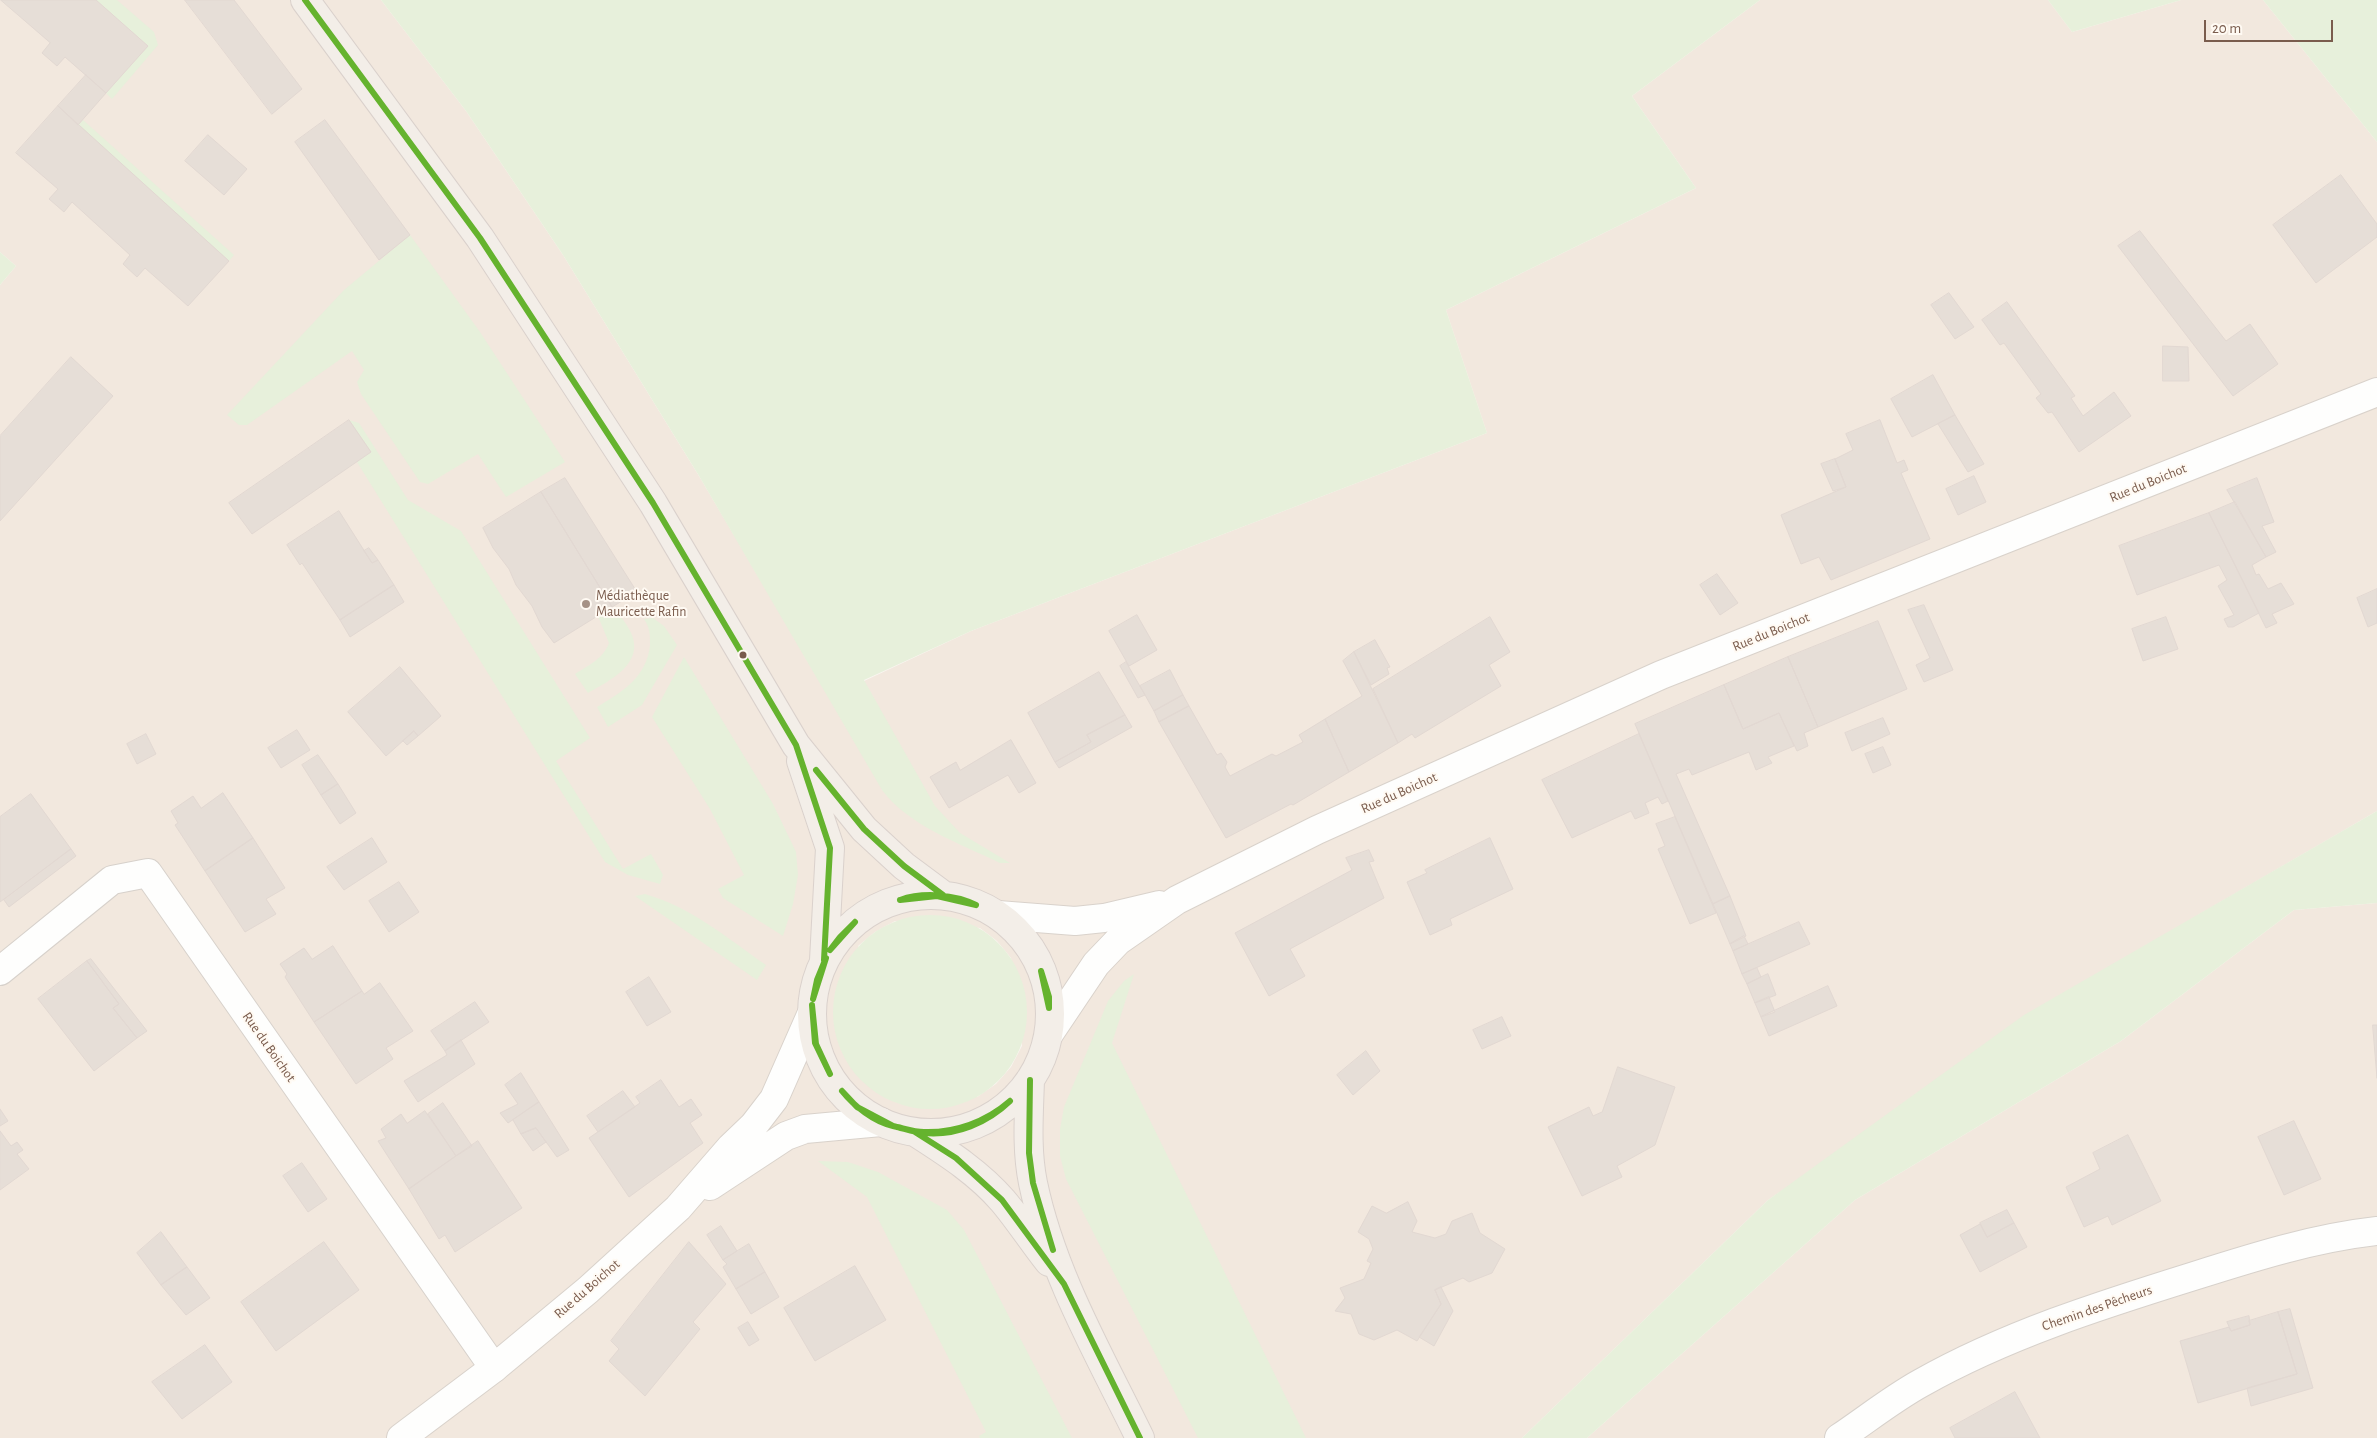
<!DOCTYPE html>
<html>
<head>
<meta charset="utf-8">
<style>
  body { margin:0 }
  #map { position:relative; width:2377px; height:1438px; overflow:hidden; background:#f9f5f0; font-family:"Alegreya Sans",sans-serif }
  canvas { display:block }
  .scale { position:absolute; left:2204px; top:20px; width:129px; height:22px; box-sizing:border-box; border:2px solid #7a5c4d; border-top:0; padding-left:6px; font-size:15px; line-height:18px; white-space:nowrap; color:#7a5c4d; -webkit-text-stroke:4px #fffaf3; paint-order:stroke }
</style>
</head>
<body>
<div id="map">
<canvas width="2377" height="1438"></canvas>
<div class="scale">20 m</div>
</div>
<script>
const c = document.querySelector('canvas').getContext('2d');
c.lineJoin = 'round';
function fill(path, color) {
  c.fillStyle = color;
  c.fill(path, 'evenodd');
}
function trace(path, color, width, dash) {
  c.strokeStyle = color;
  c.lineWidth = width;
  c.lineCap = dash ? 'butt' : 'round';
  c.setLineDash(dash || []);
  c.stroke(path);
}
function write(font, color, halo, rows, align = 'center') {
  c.font = font + ' "Alegreya Sans",sans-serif';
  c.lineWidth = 4;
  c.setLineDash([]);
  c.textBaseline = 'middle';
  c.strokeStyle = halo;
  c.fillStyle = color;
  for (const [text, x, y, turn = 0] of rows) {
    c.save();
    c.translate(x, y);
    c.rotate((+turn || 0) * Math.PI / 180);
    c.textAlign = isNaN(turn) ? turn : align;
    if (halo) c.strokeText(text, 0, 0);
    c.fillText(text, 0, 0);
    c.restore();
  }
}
fill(new Path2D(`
  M0,0H381L466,111L563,255L699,476L830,697L971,631L1487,433L1446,310L1696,188L1632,96L1760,0H2048L2072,32L2181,0H2263L2377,142V811L2193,918L1768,1200L1522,1438H0V285L16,266L0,252ZM895,921L980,928L997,941L1011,958L1022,1046L1011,1067L996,1084L977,1097L858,946L875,932Z
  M2377,903V1438H1587L1855,1200L2121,1041L2294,910Z`), '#f2e8de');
fill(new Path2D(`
  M96,0H117L154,32L158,45L112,99L106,93L148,46Z
  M381,0H1760L1632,96L1696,188L1446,310L1487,433L971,631L864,680L935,806L960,833L1010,863H1000C959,843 909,826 882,790L699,476L563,255L466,111Z
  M2048,0H2181L2072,32Z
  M2263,0H2377V142Z
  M83,120L234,255L229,261L78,125Z
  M410,235L480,332L565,462L506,497L478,454L428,484L420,482L361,394L357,382L364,370L352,351L247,425H239L227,415L344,290Z
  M0,252L16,266L0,285Z
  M349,420L359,423L408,500L461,531L590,738L556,761L623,869L651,854L663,875L660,884L628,875L605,862L357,462L371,452Z
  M612,607C618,614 625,621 629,629C648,662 611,680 588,693L575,674C589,665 603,659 609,643L598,616Z
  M653,618L664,626L677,645L642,705L608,727L597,707C622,692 647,677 650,645C650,634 650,628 644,619Z
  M684,657L773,804L796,852L798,875L793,904L783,936L723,898L718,889L744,875L710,809L652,717Z
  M2377,811V903L2294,910L2121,1041L1855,1200L1587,1438H1522L1768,1200L2024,1015Z
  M645,894C691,907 727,938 766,965L757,980L635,896Z
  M833 1012a97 97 0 1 1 194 0a97 97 0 1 1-194 0Z
  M1134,974L1112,1043L1306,1438H1198L1066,1179L1060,1156V1129L1064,1107L1108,1001L1124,981Z
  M818,1161L848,1162L878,1172L947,1210L964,1230L1072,1438H980L979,1436L986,1432L867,1197Z`), '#e7f0db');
const building = new Path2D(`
  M1,0H96L148,46L106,93L65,57L57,66L42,53L50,43Z
  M185,0H234L302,89L272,114Z
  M86,75L106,93L78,125L58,106Z
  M58,106L229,261L188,306L145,268L137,277L123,264L130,255L72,202L64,212L49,199L58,189L16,153Z
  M325,120L410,235L379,260L295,142Z
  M208,135L247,169L224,195L185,161Z
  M2341,175L2377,224V237L2316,283L2273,225Z
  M2140,231L2226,341L2250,324L2278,364L2233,396L2118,246Z
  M1949,293L1974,327L1955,339L1931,305Z
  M2007,302L2075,396L2071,398L2083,416L2114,392L2131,416L2079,452L2052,412L2048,413L2036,398L2041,394L2004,343L2000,345L1982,320Z
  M2163,346L2188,347L2189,381H2163Z
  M71,357L113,396L0,521V436Z
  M1933,375L1955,415L1912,437L1891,399Z
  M1955,415L1984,464L1968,472L1938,424Z
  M349,420L371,452L252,534L229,503Z
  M1880,420L1897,463L1904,460L1908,470L1901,473L1930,539L1831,580L1819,557L1801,564L1781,515L1846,487L1835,459L1853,450L1846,434Z
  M1835,459L1846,487L1833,491L1821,464Z
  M1974,476L1986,502L1958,515L1946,489Z
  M565,478L637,592L612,607L541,492Z
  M2257,478L2274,522L2262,526L2276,552L2266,557L2227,490Z
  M541,492L612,607L554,643L542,627L532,606L516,585L509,569L493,548L483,528Z
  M2235,502L2266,557L2252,565L2256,575L2259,574L2268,589L2281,583L2294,604L2272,614L2277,623L2266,628L2209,513Z
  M339,511L372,563L378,560L394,585L340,620L302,563L300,565L287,545Z
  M2209,513L2259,613L2233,627H2228L2224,619L2234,615L2218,586L2227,580L2219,565L2137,595L2119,546Z
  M369,548L378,560L372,563L364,551Z
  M1717,574L1738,603L1720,615L1700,585Z
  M394,585L404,602L350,637L340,620Z
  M2377,589V623L2368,627L2357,598Z
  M1924,605L1953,670L1924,682L1916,665L1930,658L1908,610Z
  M1137,615L1157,650L1129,666L1109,631Z
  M1490,617L1510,652L1489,665L1501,686L1415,738L1412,734L1398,743L1373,689Z
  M2166,617L2178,649L2143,661L2132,629Z
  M1878,621L1907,689L1818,727L1788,657Z
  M1375,640L1390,667L1387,668L1389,674L1371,685L1354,652Z
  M1354,652L1398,743L1349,772L1325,719L1362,696L1343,661Z
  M1788,657L1818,727L1804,733L1808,746L1797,751L1779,713L1743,729L1724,685Z
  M1126,662L1145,695L1138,698L1120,666Z
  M400,667L441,716L418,736L414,731L386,756L348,712Z
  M1170,670L1183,695L1154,711L1140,686Z
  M1099,672L1125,715L1087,735L1091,742L1055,762L1028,713Z
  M1724,685L1743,729L1779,713L1794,746L1768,757L1772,763L1756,770L1749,752L1692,775L1689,769L1676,774L1730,896L1713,904L1635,724Z
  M1183,695L1189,706L1159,722L1154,711Z
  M1189,706L1217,755L1221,753L1227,762L1225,767L1230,776L1272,754L1276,756L1303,742L1299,735L1325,719L1349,772L1293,805L1291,804L1226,838L1159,722Z
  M1125,715L1132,727L1059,768L1055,762L1091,742L1087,735Z
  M1883,718L1890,734L1852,751L1845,733Z
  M297,730L310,750L281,768L268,748Z
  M414,731L418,736L407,745L403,741Z
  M146,734L156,754L137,764L127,744Z
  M1639,734L1668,801L1662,804L1658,797L1645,803L1649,813L1635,819L1631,811L1572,838L1542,780Z
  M1011,740L1036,783L1019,793L1008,775L949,808L930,777L956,762L960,770Z
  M1883,747L1891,765L1873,773L1865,754Z
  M318,755L338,784L321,795L302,765Z
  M338,784L356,813L340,824L321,795Z
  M223,793L253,838L205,871L175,825L178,823L171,811L193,796L201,808Z
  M31,794L71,849L0,902V817Z
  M1675,817L1716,913L1690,924L1658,849L1665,846L1656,824Z
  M253,838L285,888L266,899L276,914L245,932L205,871Z
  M372,838L387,862L344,890L327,867Z
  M1490,838L1513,889L1450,919L1452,925L1430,935L1407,882L1427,873L1425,870Z
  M71,849L76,856L9,907L4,900Z
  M1369,850L1374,861L1369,862L1384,898L1290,949L1305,976L1269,996L1235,933L1352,870L1346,858Z
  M399,882L419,912L389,932L369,901Z
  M1730,896L1746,936L1730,944L1713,904Z
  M1799,922L1810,944L1742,974L1733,951Z
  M1744,936L1748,944L1733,951L1730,944Z
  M333,946L362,991L314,1022L285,977L287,974L280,964L304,948L312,959Z
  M91,959L147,1031L137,1038L113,1008L119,1004L87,961Z
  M87,961L119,1004L113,1008L137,1038L94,1071L38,999Z
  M1757,968L1761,977L1747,984L1742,974Z
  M1768,974L1776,995L1755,1003L1747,984Z
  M649,977L671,1012L647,1026L626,992Z
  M380,983L413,1031L386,1048L393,1059L356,1084L314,1022L362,991L364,994Z
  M1828,986L1837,1006L1769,1036L1761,1017Z
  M1769,997L1775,1012L1761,1017L1755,1003Z
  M475,1002L489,1022L445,1051L431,1031Z
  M1502,1017L1511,1036L1482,1049L1473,1030Z
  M2373,1025H2377V1078Z
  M461,1040L475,1064L418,1102L404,1081L447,1055L445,1051Z
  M1366,1051L1380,1071L1353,1095L1337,1075Z
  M1618,1067L1675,1087L1655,1145L1617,1166L1622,1177L1582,1196L1548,1127L1589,1107L1593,1116L1602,1112Z
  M521,1073L539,1102L508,1123L500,1113L518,1104L505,1085Z
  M661,1080L679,1107L691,1099L702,1115L690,1123L703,1143L629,1197L589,1138L640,1103L636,1097Z
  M623,1091L635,1107L598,1132L587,1116Z
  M539,1102L569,1150L557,1157L536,1128L521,1134L513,1120Z
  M443,1103L472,1146L456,1156L428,1114Z
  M0,1109L8,1121L0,1126Z
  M425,1111L456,1156L409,1189L378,1141L386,1138L381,1129L401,1114L407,1123Z
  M2294,1121L2321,1179L2284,1195L2258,1137Z
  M536,1128L546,1142L533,1151L521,1134Z
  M0,1131L11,1146L17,1142L23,1150L17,1154L29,1169L0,1190Z
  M2128,1135L2161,1201L2112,1225L2108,1216L2084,1227L2066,1187L2100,1169L2093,1153Z
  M478,1141L522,1208L455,1252L445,1235L439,1239L409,1189Z
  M302,1163L327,1199L308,1212L283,1176Z
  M1408,1202L1417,1221L1412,1232L1435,1238L1446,1234L1452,1221L1472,1213L1480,1233L1505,1249L1492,1273L1469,1282L1463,1278L1435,1290L1441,1304L1417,1341L1397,1330L1374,1340L1359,1334L1351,1314L1335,1311L1345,1298L1340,1288L1364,1279L1371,1263L1367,1261L1373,1249L1369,1239L1358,1232L1372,1206L1386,1213Z
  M2007,1210L2014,1223L1987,1237L1980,1223Z
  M2014,1223L2027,1247L1980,1272L1960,1235L1980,1224L1987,1237Z
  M721,1226L737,1251L723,1260L707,1235Z
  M161,1232L187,1267L161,1285L137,1253Z
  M324,1242L359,1290L276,1351L241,1302Z
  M689,1242L726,1284L693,1322L700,1329L645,1396L609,1361L619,1349L611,1341Z
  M749,1244L765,1272L736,1289L723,1267L727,1264L723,1260Z
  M855,1266L886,1320L815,1361L784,1308Z
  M187,1267L210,1298L186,1315L161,1285Z
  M765,1272L779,1297L751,1314L736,1289Z
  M1441,1287L1453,1311L1434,1346L1419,1337L1441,1304L1435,1290Z
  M2290,1309L2313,1388L2251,1406L2247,1388L2297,1374L2278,1312Z
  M2278,1312L2297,1374L2198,1403L2180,1341L2229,1327L2231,1331L2250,1325L2249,1321Z
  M2249,1316L2250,1325L2231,1331L2227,1322Z
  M748,1322L759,1340L749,1346L738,1328Z
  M205,1345L232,1382L182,1419L152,1382Z
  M2015,1392L2040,1438H1955L1950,1428Z`);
fill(building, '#e6ded7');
trace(building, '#e2d8d2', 1);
const street = new Path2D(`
  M0,971L112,880L148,873L494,1368
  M1839,1438C1866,1420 1892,1399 1921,1383C2006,1335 2101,1305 2194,1276C2254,1257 2314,1238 2377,1231`);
const secondary = new Path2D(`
  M998,915L1075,921L1104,918L1159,905
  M1049,1034L1096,964L1118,941L1177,900L1317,830L1661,675L2377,392
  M710,1186L786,1136L805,1129L881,1122
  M401,1438L494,1368L588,1290L678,1208L731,1147L754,1125L774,1099L811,1015`);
const primary = new Path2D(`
  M305,0L480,238L653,503L796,745L864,829L904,866L943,895
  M801,761L830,848L824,960
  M812 1014a119 119 0 1 1 238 0a119 119 0 1 1-238 0Z
  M1030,1080C1029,1114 1026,1149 1033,1183C1052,1274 1100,1356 1140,1438
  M915,1132C946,1152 978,1172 1003,1201C1019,1220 1033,1242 1049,1262`);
trace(street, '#d7d1cb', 30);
trace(secondary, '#d9d2cb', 30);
trace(primary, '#dad1cc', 30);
trace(street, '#fefefd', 28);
trace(secondary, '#fefefd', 28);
trace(primary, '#f3eee8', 28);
trace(new Path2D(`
  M305,0L480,238L653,503L796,745L830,848L824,960
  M816,770L864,829L904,866L943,895
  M900,900C922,892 955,894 976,905
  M900,900L937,896L976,905
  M830,950L840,937L855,922
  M830,950L855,922
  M1041,971L1049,997V1008
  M1041,971L1049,1008
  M813,999L817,980L826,958
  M813,999L826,958
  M812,1005L816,1044L830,1074
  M812,1005L815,1043L830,1074
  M1030,1080L1029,1153L1033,1183L1053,1250
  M842,1091L857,1107L893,1126
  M842,1091C854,1106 874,1122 893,1126
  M893,1126C903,1128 914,1132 924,1132C955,1133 986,1122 1010,1101
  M893,1126C903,1128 914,1133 924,1133C956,1136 987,1123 1010,1101
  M915,1132L956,1158L1002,1200L1064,1284L1140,1438`), '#65b32e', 6);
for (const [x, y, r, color] of [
  [586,604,5,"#a69286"],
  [743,655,4.5,"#7a5c4d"]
]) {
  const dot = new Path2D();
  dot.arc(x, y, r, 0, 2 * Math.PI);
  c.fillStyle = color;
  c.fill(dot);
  trace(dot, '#fffaf3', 2);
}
write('14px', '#7a5c4d', '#fffaf3', [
  ["Rue du Boichot",2148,483,-22],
  ["Rue du Boichot",1771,632,-22],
  ["Rue du Boichot",1399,793,-24],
  ["Rue du Boichot",269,1047,55],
  ["Rue du Boichot",587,1289,-41],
  ["Chemin des Pêcheurs",2097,1308,-19]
]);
write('14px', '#7a5c4d', '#fffaf3', [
  ["Médiathèque",596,596],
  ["Mauricette Rafin",596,612]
], 'left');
</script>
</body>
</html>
